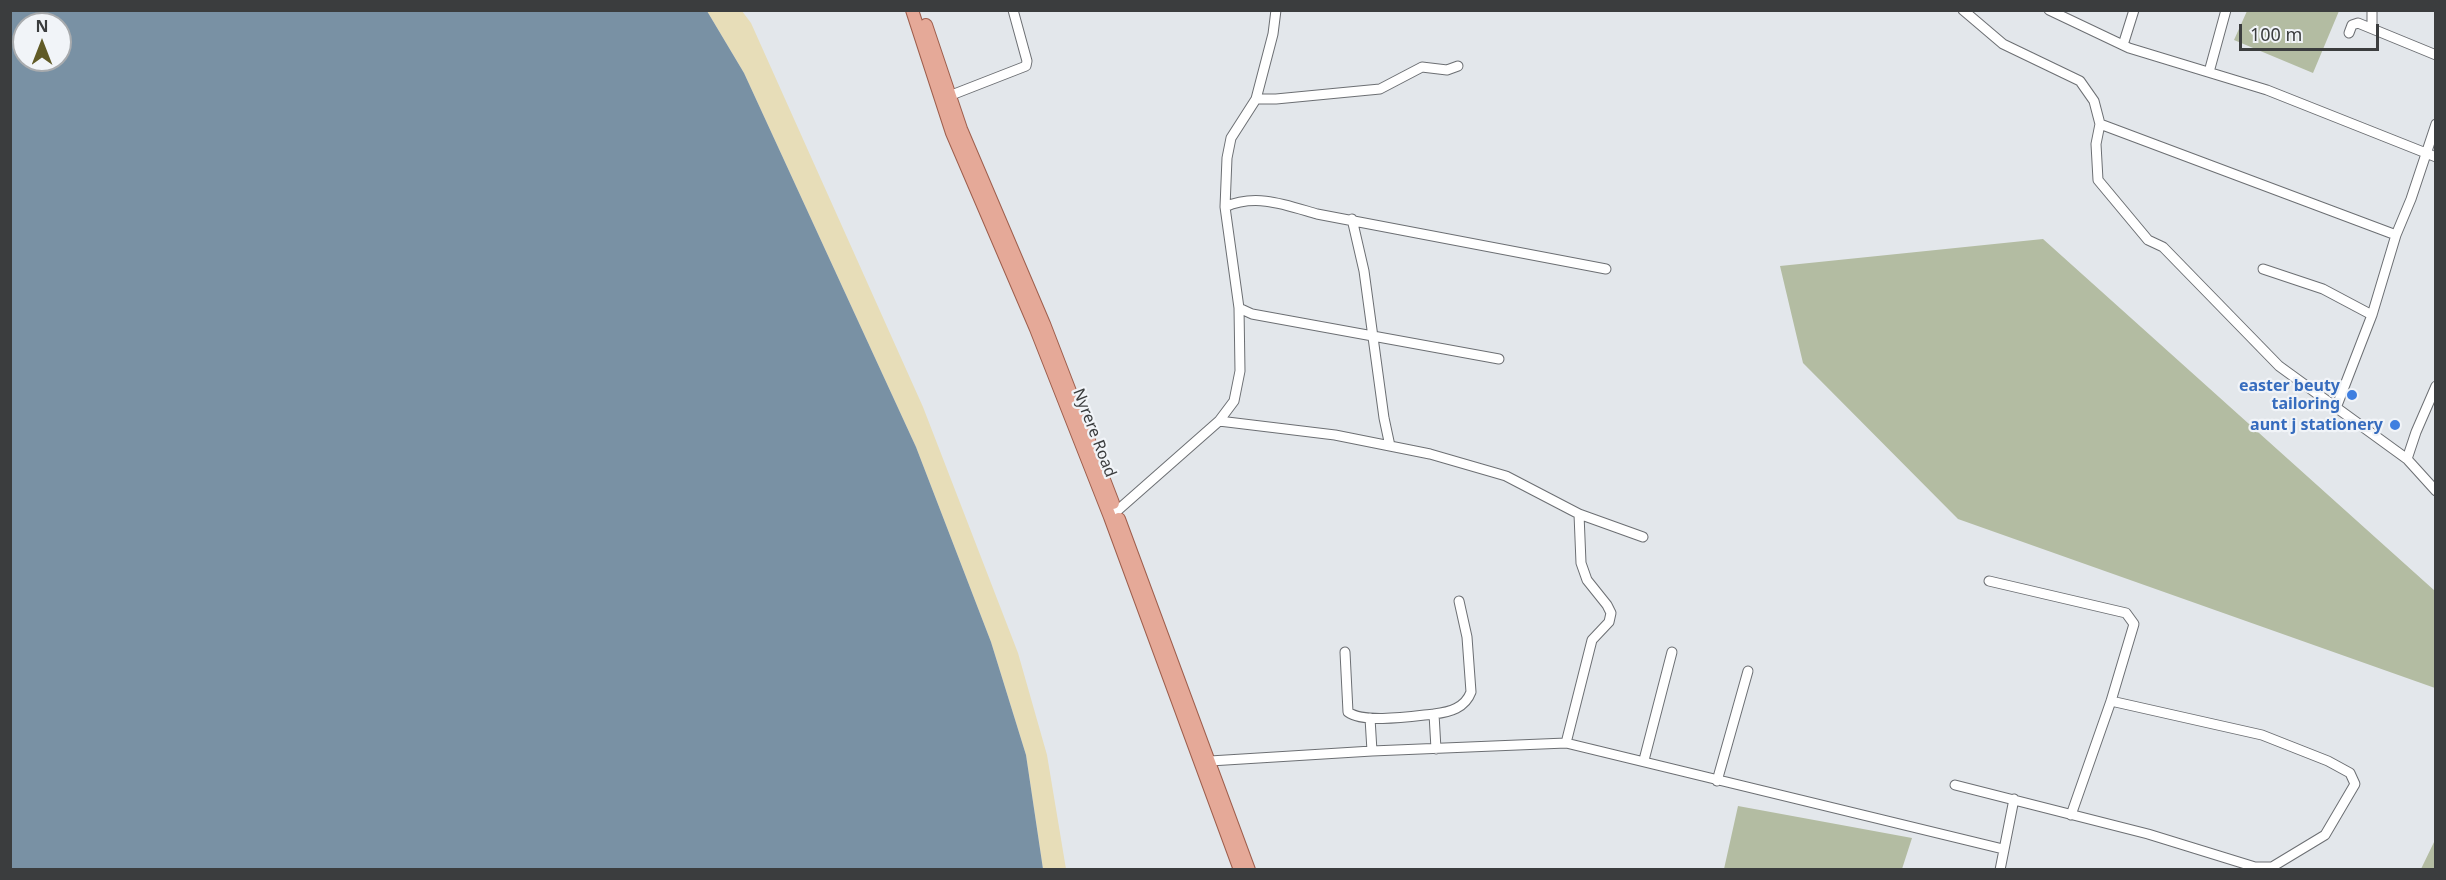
<!DOCTYPE html>
<html>
<head>
<meta charset="utf-8">
<style>
  body { margin:0 }
  #map { position:relative; width:2446px; height:880px; overflow:hidden; background:#e3e7eb; font-family:"Noto Sans",sans-serif }
  canvas { display:block }
  .frame { position:absolute; inset:0; border:12px solid #3b3d3e; pointer-events:none }
  .north { position:absolute; left:12px; top:12px; width:60px; height:60px; box-sizing:border-box; background:#f1f4f8; border:2px solid #a8abae; border-radius:50%; rotate:0deg; font-size:16px; font-weight:700; line-height:24px; text-align:center; color:#3b3d3e }
  .north::after { content:''; display:block; margin:auto; width:21px; height:27px; background:#605a26; clip-path:polygon(50% 0,100% 100%,50% 72%,0 100%) }
  .scale { position:absolute; left:2239px; top:24px; width:140px; height:27px; box-sizing:border-box; border:3px solid #3b3d3e; border-top:0; padding-left:8px; font-size:18px; line-height:21px; white-space:nowrap; color:#3b3d3e; -webkit-text-stroke:4px #f1f4f8; paint-order:stroke }
</style>
</head>
<body>
<div id="map">
<canvas width="2446" height="880"></canvas>
<div class="frame"></div>
<div class="north">N</div>
<div class="scale">100 m</div>
</div>
<script>
const c = document.querySelector('canvas').getContext('2d');
c.lineJoin = 'round';
function fill(path, color) {
  c.fillStyle = color;
  c.fill(path, 'evenodd');
}
function trace(path, color, width, dash) {
  c.strokeStyle = color;
  c.lineWidth = width;
  c.lineCap = dash ? 'butt' : 'round';
  c.setLineDash(dash || []);
  c.stroke(path);
}
function write(font, color, halo, rows, align = 'center') {
  c.font = font + ' "Noto Sans",sans-serif';
  c.lineWidth = 4.5;
  c.setLineDash([]);
  c.textBaseline = 'middle';
  c.strokeStyle = halo;
  c.fillStyle = color;
  for (const [text, x, y, turn = 0] of rows) {
    c.save();
    c.translate(x, y);
    c.rotate((+turn || 0) * Math.PI / 180);
    c.textAlign = isNaN(turn) ? turn : align;
    if (halo) c.strokeText(text, 0, 0);
    c.fillText(text, 0, 0);
    c.restore();
  }
}
fill(new Path2D(`
  M2247,11V10L2339,11L2313,73L2234,40Z
  M2043,239L2435,591V688L1958,519L1803,363L1780,266Z
  M1738,806L1912,838L1902,869H1724Z
  M2435,840V869H2421Z`), '#b3bca2');
fill(new Path2D(`
  M707,11H742L751,23L923,407L1018,653L1047,755L1066,869H1043L1026,755L991,642L916,447L744,73Z`), '#e7ddb8');
fill(new Path2D(`
  M10,11H707L744,73L916,447L991,642L1026,755L1043,869H11ZM24,24H60V60H24Z`), '#7991a4');
const minor = new Path2D(`
  M1963,10L2003,44L2080,81L2094,101L2100,124L2096,144L2098,180L2148,240L2163,247L2279,366L2407,459L2436,491
  M2049,10L2129,48L2267,90L2436,157
  M2372,27V10
  M2349,33L2352,25L2358,23L2436,55
  M2123,45L2134,10
  M2209,72L2226,10
  M949,96L1026,66L1027,61L1013,10
  M1256,99H1276L1380,89L1422,67L1447,70L1458,66
  M2100,124L2396,235
  M1225,207C1256,193 1286,205 1317,214L1606,269
  M1352,219L1364,271L1384,418L1390,446
  M2263,269L2323,289L2372,315
  M1239,308L1252,314L1499,359
  M2336,408L2372,315L2396,235L2411,199L2436,124
  M1219,421L1335,435L1430,454L1506,476L1579,514L1643,537
  M2407,459L2416,432L2436,386
  M1110,517L1219,421L1234,401L1240,371L1239,308L1225,207L1227,158L1231,138L1256,99L1273,34L1276,10
  M1989,581L2126,613L2134,624L2111,701L2071,815
  M1345,652L1348,712C1364,724 1414,716 1434,714
  M1370,718L1372,751
  M1566,743L1592,640L1609,622L1611,613L1607,605L1587,580L1581,563L1579,514
  M1436,749L1434,714C1450,712 1465,708 1471,692L1467,637L1459,601
  M1644,760L1672,652
  M1210,761L1372,751L1566,743L2003,849
  M1717,781L1748,671
  M1955,785L2148,834L2255,867H2272L2325,835L2355,784L2350,773L2328,761L2262,735L2111,701
  M2000,870L2014,799`);
const major = new Path2D(`
  M912,10L952,133L1036,329L1110,517L1240,870
  M926,25L961,129L1044,324L1113,503
  M1119,519L1249,870`);
trace(minor, '#6c6f73', 11);
trace(major, '#9e5e4c', 14);
trace(minor, '#fff', 9);
trace(major, '#e5a998', 12);
for (const [x, y, r, color] of [
  [2352,395,6,"#3f7fe0"],
  [2395,425,6,"#3f7fe0"]
]) {
  const dot = new Path2D();
  dot.arc(x, y, r, 0, 2 * Math.PI);
  c.fillStyle = color;
  c.fill(dot);
  trace(dot, '#f1f4f8', 2);
}
write('bold 16px', '#366cbe', '#f1f4f8', [
  ["easter beuty",2340,386],
  ["tailoring",2340,404],
  ["aunt j stationery",2383,425]
], 'right');
write('16px', '#3b3d3e', '#f1f4f8', [
  ["Nyrere Road",1094,433,69]
]);
</script>
</body>
</html>
